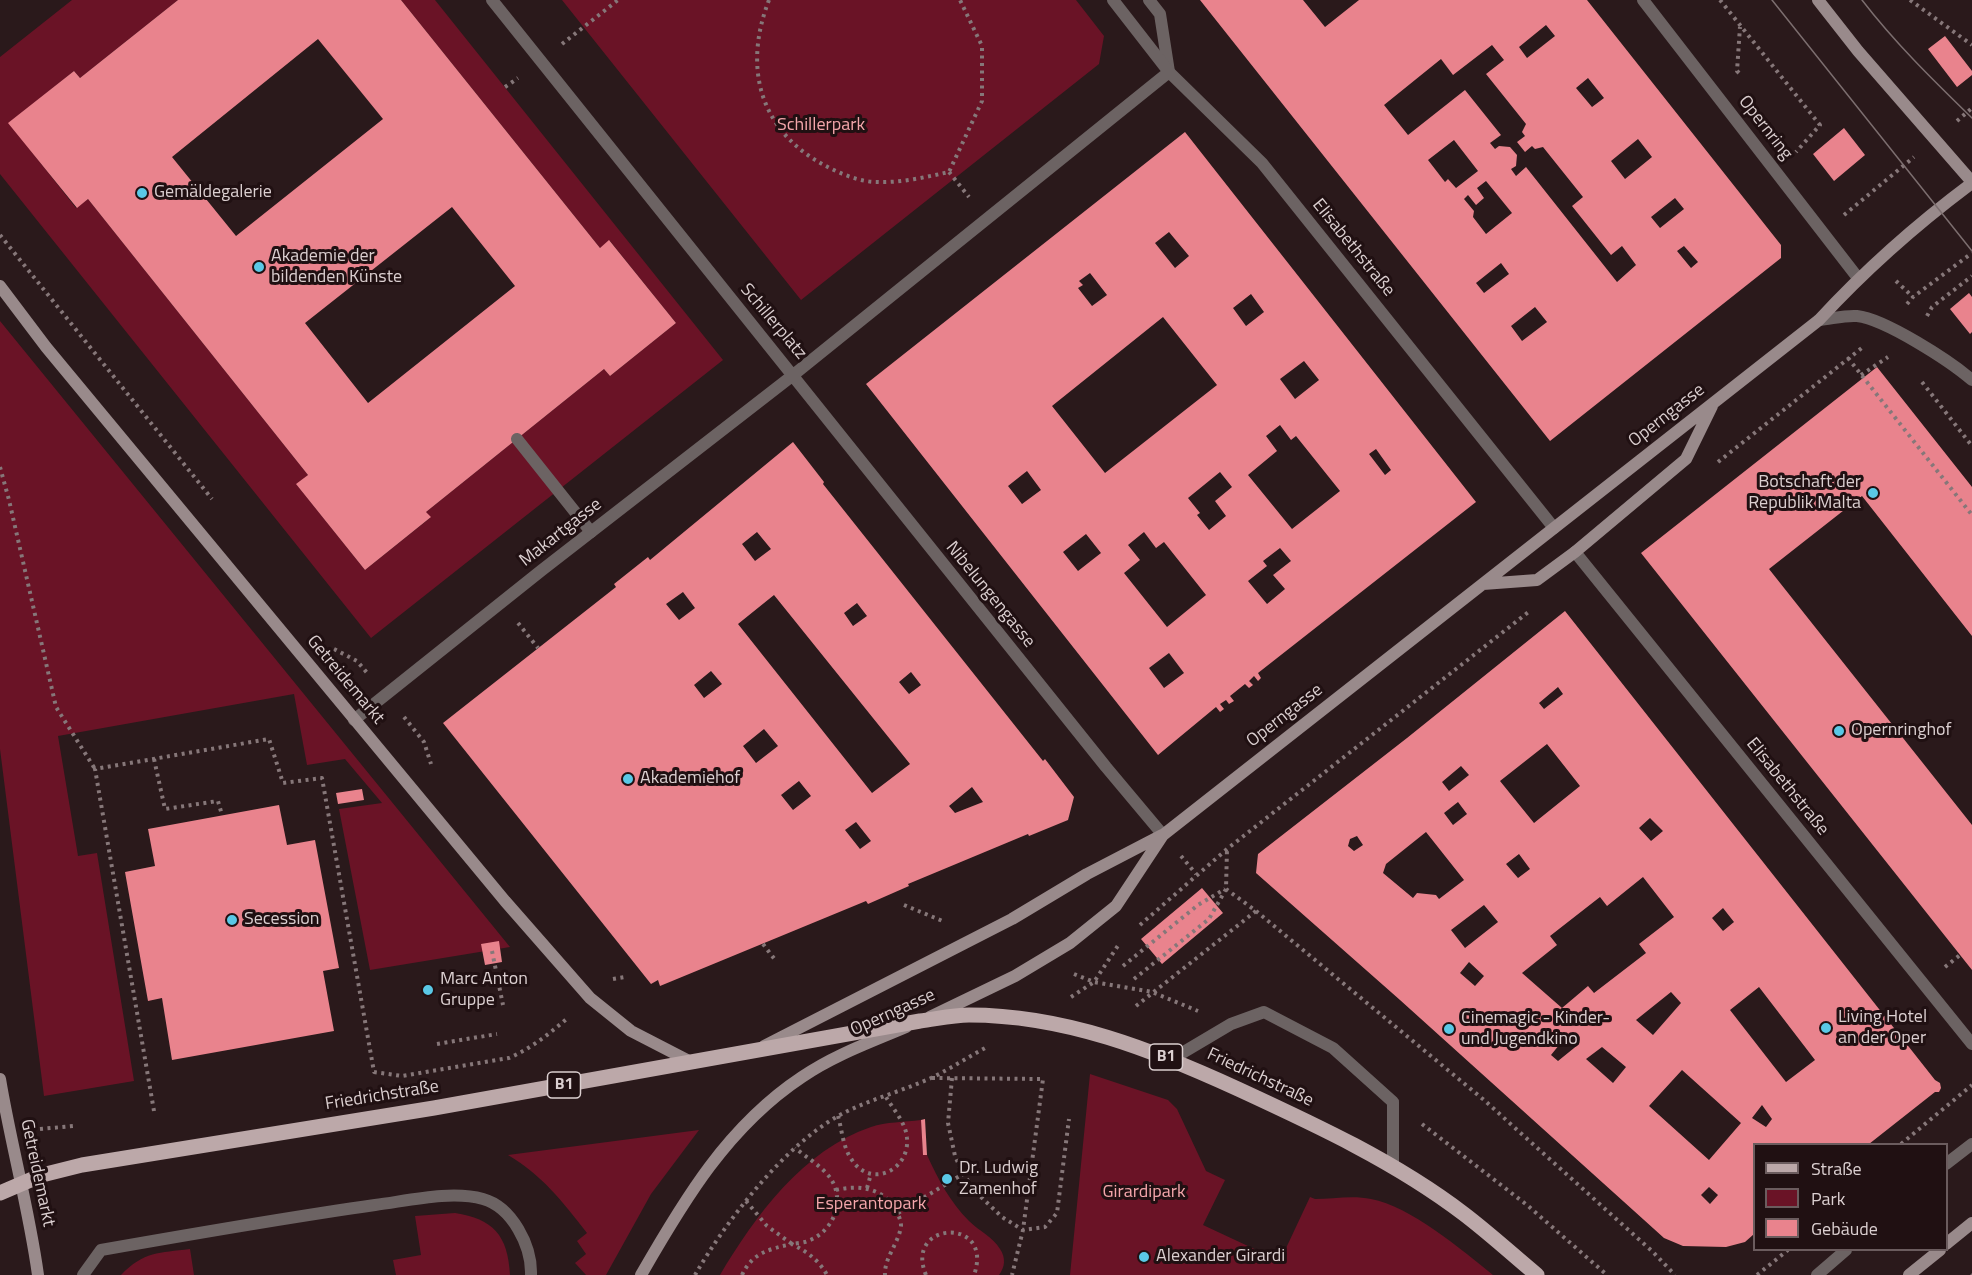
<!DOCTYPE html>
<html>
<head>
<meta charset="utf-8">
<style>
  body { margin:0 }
  #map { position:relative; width:1972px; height:1275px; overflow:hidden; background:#2a191b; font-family:"Titillium Web",sans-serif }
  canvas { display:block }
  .legend { position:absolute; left:1753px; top:1143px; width:195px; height:108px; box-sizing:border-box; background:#201012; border:2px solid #6b5c5e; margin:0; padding:8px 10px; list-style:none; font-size:18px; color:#dbcfd0 }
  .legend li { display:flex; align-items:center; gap:12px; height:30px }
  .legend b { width:30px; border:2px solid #6b5c5e }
</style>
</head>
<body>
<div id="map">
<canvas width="1972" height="1275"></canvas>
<ul class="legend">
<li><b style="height:8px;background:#bca8a9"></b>Straße</li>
<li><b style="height:16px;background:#6a1326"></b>Park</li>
<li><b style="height:16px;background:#e9838d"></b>Gebäude</li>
</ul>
</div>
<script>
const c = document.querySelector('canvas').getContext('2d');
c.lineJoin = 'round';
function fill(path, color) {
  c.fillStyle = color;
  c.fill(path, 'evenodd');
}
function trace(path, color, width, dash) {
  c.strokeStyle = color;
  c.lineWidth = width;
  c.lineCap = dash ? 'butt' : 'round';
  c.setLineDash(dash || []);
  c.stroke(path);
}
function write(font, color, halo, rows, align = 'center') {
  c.font = font + ' "Titillium Web",sans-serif';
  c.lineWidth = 6;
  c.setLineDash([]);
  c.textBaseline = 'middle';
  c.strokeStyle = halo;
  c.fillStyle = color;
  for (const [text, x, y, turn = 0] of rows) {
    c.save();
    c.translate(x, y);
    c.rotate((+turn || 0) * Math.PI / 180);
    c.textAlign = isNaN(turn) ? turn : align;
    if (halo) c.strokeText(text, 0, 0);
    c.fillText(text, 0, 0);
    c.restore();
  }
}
fill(new Path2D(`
  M72,0H178L80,78L74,71L9,123L76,208L88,199L308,475L297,485L365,570L430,518L426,512L604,369L610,376L676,323L610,241L600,248L401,0H435L723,360L371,638L0,174V57Z
  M562,0H1076L1104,36L1099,64L801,300Z
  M0,321L510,947L370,970L339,809L382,803L345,759L307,765L294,694L58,736L78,856L97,853L134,1081L44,1096L0,749Z
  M1090,1074L1168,1100L1177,1109L1206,1171L1225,1180L1203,1225L1280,1261L1310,1197L1315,1199C1332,1199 1353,1195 1371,1199C1410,1206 1462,1250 1493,1275H1070Z
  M921,1120L923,1154L927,1155C938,1179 950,1202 969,1221C979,1231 993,1237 1000,1249C1006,1258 1005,1267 999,1275H720C755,1216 803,1150 871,1127C886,1122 904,1122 921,1120Z
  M699,1130L651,1194L606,1275H586L575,1263L586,1254L577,1241L587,1233C562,1201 543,1176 508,1155Z
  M455,1213C493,1219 508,1235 510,1275H396L393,1260L421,1255L415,1216Z
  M190,1249L194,1275H121C144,1251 159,1253 190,1249Z`), '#6a1326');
fill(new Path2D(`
  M178,0H401L600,248L609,240L676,323L610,376L604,369L426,512L431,517L365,570L296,484L308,475L88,199L77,208L8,123L74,71L80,78ZM318,39L383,119L236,236L172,157ZM452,207L515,286L368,403L305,323Z
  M1200,0H1303L1325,27L1359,0H1587L1781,245V258L1550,441ZM1546,25L1555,36L1527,58L1519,47ZM1492,45L1504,60L1486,74L1526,124L1522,132L1525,136L1517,142L1525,152L1532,146L1535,149L1543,147L1583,197L1572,206L1611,255L1622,246L1636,265L1617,282L1526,167L1516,176L1511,169L1516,166L1517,155L1510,147L1499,146L1495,149L1490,143L1501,135L1465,90L1408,135L1384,105L1441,59L1453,75ZM1588,78L1604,98L1592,107L1576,88ZM1638,139L1652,157L1625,179L1611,161ZM1454,140L1478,171L1456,188L1448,179L1445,182L1428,160ZM1486,181L1512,213L1486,234L1473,217L1474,211L1464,199L1468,195L1476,205L1484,198L1477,188ZM1675,198L1684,209L1660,228L1651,217ZM1684,246L1698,262L1691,268L1677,251ZM1501,263L1509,274L1484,293L1476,283ZM1535,307L1547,322L1522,341L1511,326Z
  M1945,36L1972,71V75L1957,87L1928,49Z
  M1844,128L1865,155L1834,181L1813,154Z
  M1185,132L1476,502L1258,673L1261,678L1258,681L1254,676L1249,681L1253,685L1249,688L1245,684L1230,696L1234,701L1229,704L1226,700L1220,704L1224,709L1220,712L1216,707L1158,755L866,384ZM1169,232L1189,256L1175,268L1155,243ZM1090,273L1107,295L1092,306L1078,288L1083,285L1079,281ZM1251,294L1264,312L1246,326L1233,308ZM1163,317L1217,385L1105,473L1052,406ZM1304,361L1319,380L1295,399L1280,379ZM1280,425L1291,440L1296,436L1340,491L1292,529L1248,475L1277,451L1266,436ZM1376,449L1391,470L1385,475L1369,454ZM1027,471L1041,490L1022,504L1008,486ZM1220,472L1232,487L1215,501L1226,516L1209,530L1197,515L1200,513L1188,498ZM1144,532L1156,548L1164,542L1206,595L1167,627L1124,573L1140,560L1128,545ZM1086,534L1101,553L1078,571L1063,552ZM1280,548L1291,561L1273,575L1285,589L1267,604L1248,581L1267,566L1263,561ZM1169,653L1184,673L1164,688L1149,668Z
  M1969,293L1972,297V332L1970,334L1950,309Z
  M1877,367L1972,487V636L1862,496L1769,569L1972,825V970L1641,553Z
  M793,442L824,482L823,484L1043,761L1045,759L1074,797L1068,820L1029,836L1028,834L908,884L909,886L868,904L866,901L660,986L658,980L651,984L443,723L616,587L614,584L648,557L650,560ZM757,532L771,549L755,561L742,544ZM683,592L695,608L679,620L666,604ZM774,595L910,764L872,793L738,624ZM857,603L867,616L853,626L844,613ZM711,671L722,684L704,698L694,685ZM911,672L921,685L909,694L899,682ZM764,729L778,746L756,763L743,746ZM799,781L811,796L793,810L781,795ZM972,787L983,802L955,813L949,806ZM856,822L871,841L860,849L845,830Z
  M1565,611L1935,1080L1940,1083L1941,1088L1939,1092H1935L1869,1144H1754V1234L1745,1242L1726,1247L1683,1246L1664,1238L1400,1000L1256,873L1258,854L1407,738ZM1558,687L1563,694L1544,709L1539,703ZM1547,744L1580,786L1534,823L1500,781ZM1461,766L1469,775L1449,791L1442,782ZM1458,802L1467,814L1453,825L1444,813ZM1650,818L1663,831L1651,841L1639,828ZM1426,832L1464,880L1439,899L1436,895L1417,893L1413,898L1383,873L1386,864ZM1357,836L1363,845L1354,851L1348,846L1350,839ZM1519,854L1530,869L1518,878L1506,864ZM1643,877L1674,917L1639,944L1646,953L1594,993L1588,986L1562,1008L1522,973L1557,945L1550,936L1600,897L1607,906ZM1484,905L1498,922L1465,948L1451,930ZM1723,908L1734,922L1723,931L1712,918ZM1469,962L1484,976L1475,986L1460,973ZM1759,987L1815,1060L1786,1082L1730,1010ZM1671,992L1681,1003L1653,1035L1636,1020ZM1568,1034L1579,1044L1558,1061L1551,1055ZM1602,1047L1626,1067L1613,1083L1586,1059ZM1682,1070L1741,1123L1709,1160L1649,1106ZM1762,1105L1772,1119L1766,1127L1752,1118ZM1709,1187L1718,1195L1710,1204L1701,1195Z
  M362,789L364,800L338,804L336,793Z
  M279,805L287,845L315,840L339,968L323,971L334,1031L172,1060L162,998L148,1001L125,872L155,866L148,829Z
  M1202,888L1223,913L1162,964L1141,939Z
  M499,941L502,962L485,965L481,944Z
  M925,1119L927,1155H923L921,1120Z`), '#e9838d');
trace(new Path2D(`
  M769,0C743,67 759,130 824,165C839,173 859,182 877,182C901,183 926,177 949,172L982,101V46L960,0
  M1720,0L1820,125L1796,152
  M1910,0L1972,45
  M562,44L618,0
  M1739,73L1737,71L1740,27
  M505,87L518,78
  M1957,121L1972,108
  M949,172L969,197
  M1844,215L1914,157
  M0,235L212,499
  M1896,281L1913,297
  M1907,304L1913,297L1972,253
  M1927,316L1932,307L1972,276
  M1848,358L1972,515
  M1861,375L1888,357
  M1922,382L1972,446
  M1718,462L1863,347
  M0,467L9,500L56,707L95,769
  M518,623L538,648
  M334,649L357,661L368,674
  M404,717L424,742L431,764
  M154,759L165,809L218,801L222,815
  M1181,856L1196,874
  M904,905L945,922
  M1256,911L1484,1100L1653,1252L1675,1275
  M1140,925L1227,849L1531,610
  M763,944L776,961
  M492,951L503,1005
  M1123,966L1198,905L1225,889
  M1945,967L1960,955
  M1074,974L1094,982L1152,992L1198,1011
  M613,979L625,977
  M1134,979L1209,919L1226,889
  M1071,997L1094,982L1119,944
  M1136,1006L1256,911L1226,889L1227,849
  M437,1044L497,1034
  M932,1078L1043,1079L1023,1230L1012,1275
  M952,1078L948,1123L955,1156L963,1174L980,1196L1002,1217L1023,1230L1045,1227L1057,1213L1069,1119
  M154,1111L95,769L269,739L283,783L322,778L374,1072L402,1076L509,1058C532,1048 550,1033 569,1017
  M838,1116C842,1130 843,1148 852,1160C871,1189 910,1170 907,1138C906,1123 893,1109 886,1097
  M1422,1124L1527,1205L1607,1275
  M40,1129L73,1126
  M1901,1144L1972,1085
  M867,1188L871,1174
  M836,1190C858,1185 882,1187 895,1209C898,1214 901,1220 901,1226C899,1243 884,1258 885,1275
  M746,1201L767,1226L792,1244C797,1243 805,1243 810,1240C834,1230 845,1201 831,1179C823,1167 806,1157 795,1148
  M898,1213L963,1174
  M695,1275C726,1221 783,1147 838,1116C867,1100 900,1092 931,1078C950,1069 968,1057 987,1047
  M742,1275C752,1253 769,1249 792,1244C807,1252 818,1259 827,1275
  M926,1275C903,1221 995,1216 974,1275
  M1757,1275L1788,1250`), '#867779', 4, [3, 4.5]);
trace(new Path2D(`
  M1149,0L1160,14L1169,72
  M517,439L591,532
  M1172,1059L1231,1024L1264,1012L1333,1048L1393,1102V1167
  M83,1275L101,1250C192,1234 283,1218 375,1205C407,1201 451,1190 483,1199C512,1207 532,1246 531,1275`), '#6c6363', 12);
trace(new Path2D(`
  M492,0L1106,767L1163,835
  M1113,0L1169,72L1262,163L1554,528
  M1643,0L1858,278
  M1819,320C1831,319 1845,315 1857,316C1885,319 1950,361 1972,380
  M1575,552L1972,1044
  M354,720L542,570L792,376L1169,72
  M1946,1164L1972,1144
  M1817,1275L1846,1250`), '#6c6363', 12);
trace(new Path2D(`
  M1818,0L1858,51L1972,182
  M0,286L46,347L505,901L590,998L631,1031L693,1063
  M1483,584L1537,580L1575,552L1686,459L1712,406
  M930,1017L1015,976L1070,943L1116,906L1163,835L1819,320C1866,269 1917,224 1972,183
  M764,1046L1012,919L1087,874L1162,835
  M0,1079C11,1145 29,1209 38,1275
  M1946,1244L1972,1223
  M641,1275C684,1200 728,1126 802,1077C834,1055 871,1042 906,1027
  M1909,1275L1940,1250`), '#998a8b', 12);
trace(new Path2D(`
  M0,1193L42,1175L82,1165L434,1108L920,1021C936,1019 953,1015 969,1015C1065,1015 1153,1050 1238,1089C1316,1125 1396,1162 1464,1214C1489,1233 1513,1255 1537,1275`), '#bca8a9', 15);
trace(new Path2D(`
  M1772,0L1972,251
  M1862,0C1895,43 1933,80 1972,118
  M1971,1275L1972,1274`), '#7c6e6f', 1.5);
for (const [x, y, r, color] of [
  [142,193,6,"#5ac8e6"],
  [259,267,6,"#5ac8e6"],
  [1873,493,6,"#5ac8e6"],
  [1839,731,6,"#5ac8e6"],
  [628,779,6,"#5ac8e6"],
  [232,920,6,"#5ac8e6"],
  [428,990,6,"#5ac8e6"],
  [1826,1028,6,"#5ac8e6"],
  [1449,1029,6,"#5ac8e6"],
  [947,1179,6,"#5ac8e6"],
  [1144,1257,6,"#5ac8e6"]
]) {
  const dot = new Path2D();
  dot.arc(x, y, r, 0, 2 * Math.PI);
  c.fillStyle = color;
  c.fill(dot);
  trace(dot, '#201012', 2);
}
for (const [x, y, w] of [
  [1166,1057,33],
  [564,1085,33]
]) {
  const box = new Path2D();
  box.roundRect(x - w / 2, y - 13, w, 26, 4.5);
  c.fillStyle = '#201012';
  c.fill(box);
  trace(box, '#dbcfd0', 1.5);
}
write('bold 16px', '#dbcfd0', null, [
  ["B1",1166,1057],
  ["B1",564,1085]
]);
write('18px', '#f4a6ab', '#201012', [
  ["Schillerpark",821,126],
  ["Girardipark",1144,1193],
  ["Esperantopark",871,1205]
]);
write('18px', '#dbcfd0', '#201012', [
  ["Opernring",1765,128,52],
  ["Elisabethstraße",1353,248,51],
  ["Schillerplatz",773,322,50],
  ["Operngasse",1667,416,-38],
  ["Makartgasse",561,533,-38],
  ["Nibelungengasse",990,595,51],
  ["Getreidemarkt",345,680,50],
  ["Operngasse",1285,716,-38],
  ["Elisabethstraße",1787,787,51],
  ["Operngasse",893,1013,-24],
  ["Friedrichstraße",1260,1078,25],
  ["Friedrichstraße",382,1096,-9],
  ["Getreidemarkt",37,1173,78]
]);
write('18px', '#dbcfd0', '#201012', [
  ["Gemäldegalerie",154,193],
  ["Akademie der",271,257],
  ["bildenden Künste",271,278],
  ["Botschaft der",1861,483,"right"],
  ["Republik Malta",1861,504,"right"],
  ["Opernringhof",1851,731],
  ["Akademiehof",640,779],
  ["Secession",244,920],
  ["Marc Anton",440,980],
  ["Gruppe",440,1001],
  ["Living Hotel",1838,1018],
  ["an der Oper",1838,1039],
  ["Cinemagic - Kinder-",1461,1019],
  ["und Jugendkino",1461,1040],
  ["Dr. Ludwig",959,1169],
  ["Zamenhof",959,1190],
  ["Alexander Girardi",1156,1257]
], 'left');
</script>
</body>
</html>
